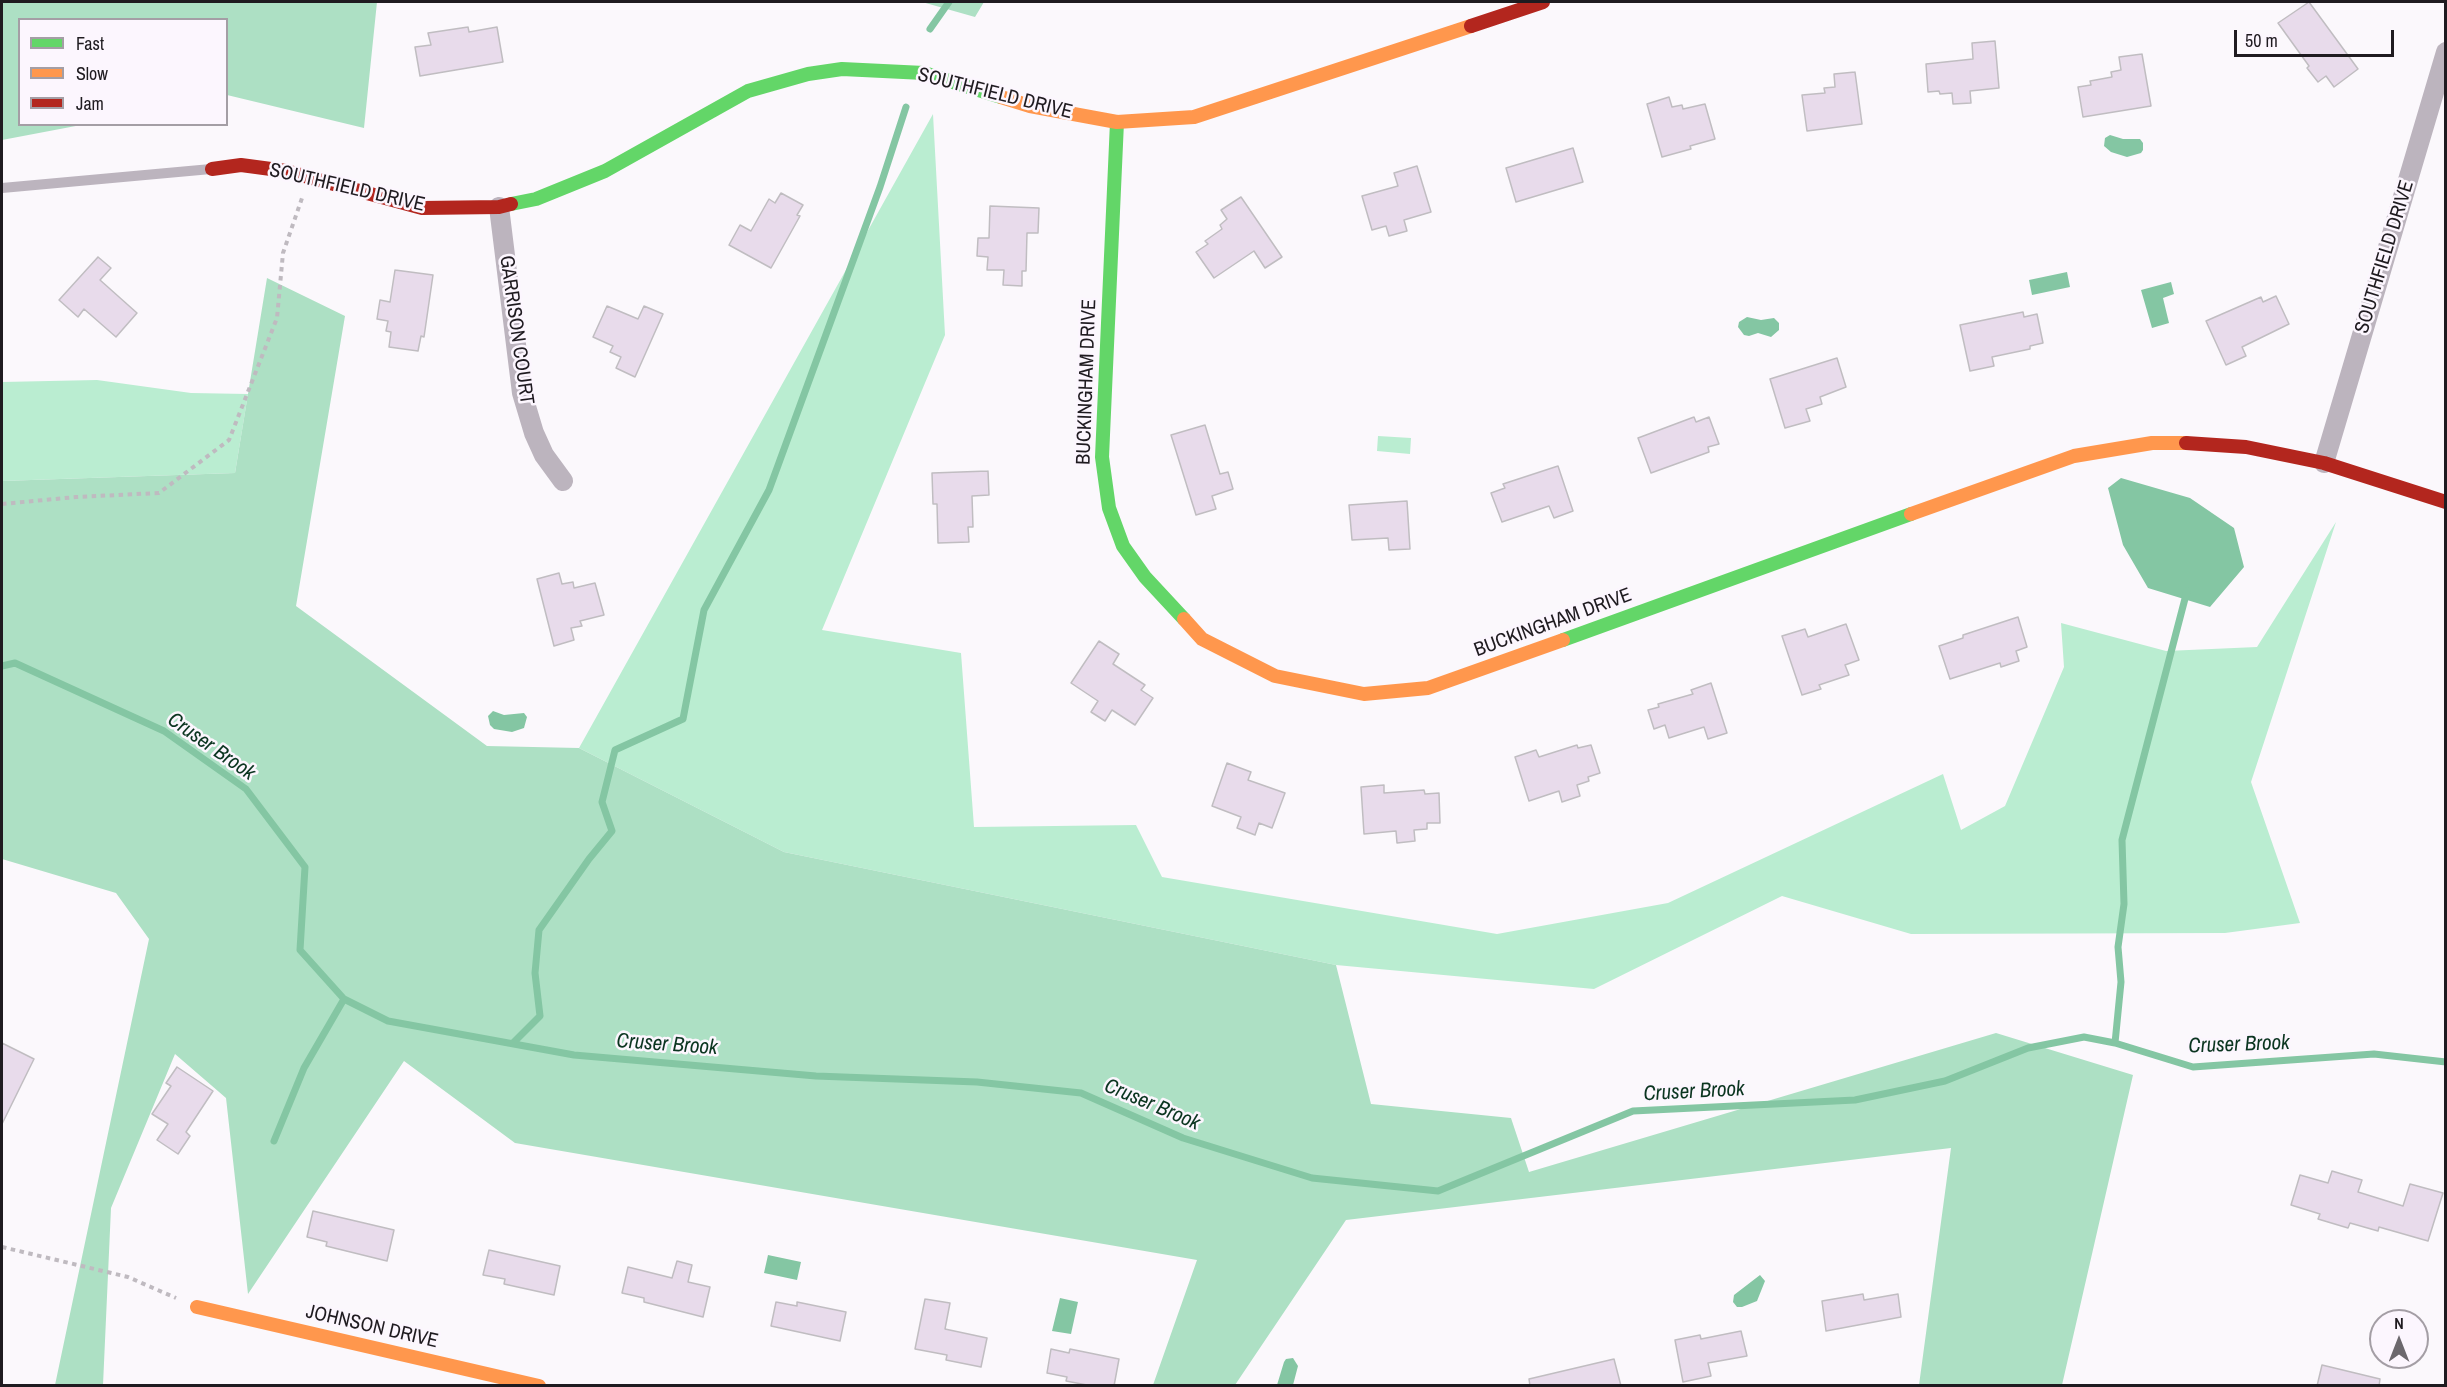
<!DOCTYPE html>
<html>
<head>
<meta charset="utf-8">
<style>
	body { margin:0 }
	#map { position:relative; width:2447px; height:1387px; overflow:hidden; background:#fbf8fc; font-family:"Archivo Narrow",sans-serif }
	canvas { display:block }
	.frame { position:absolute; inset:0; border:3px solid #1f1b20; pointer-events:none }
	.legend { position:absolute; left:18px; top:18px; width:210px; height:108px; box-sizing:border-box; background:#fcf6fe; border:2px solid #a49ea5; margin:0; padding:8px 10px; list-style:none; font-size:18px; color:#1f1b20 }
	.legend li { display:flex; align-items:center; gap:12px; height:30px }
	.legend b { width:30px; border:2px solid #a49ea5 }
	.north { position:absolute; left:2369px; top:1309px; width:60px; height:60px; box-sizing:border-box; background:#fcf6fe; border:2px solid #a49ea5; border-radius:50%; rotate:0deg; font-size:16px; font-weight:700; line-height:24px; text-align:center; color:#1f1b20 }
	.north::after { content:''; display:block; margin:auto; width:21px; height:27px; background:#6c686d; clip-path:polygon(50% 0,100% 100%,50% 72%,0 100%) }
	.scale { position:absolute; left:2234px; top:30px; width:160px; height:27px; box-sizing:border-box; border:3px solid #1f1b20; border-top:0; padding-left:8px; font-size:18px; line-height:21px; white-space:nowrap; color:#1f1b20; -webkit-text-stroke:4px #fcf6fe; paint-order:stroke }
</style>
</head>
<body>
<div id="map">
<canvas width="2447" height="1387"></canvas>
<div class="frame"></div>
<ul class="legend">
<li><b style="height:8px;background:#63d668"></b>Fast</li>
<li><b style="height:8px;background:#ff974d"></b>Slow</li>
<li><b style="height:8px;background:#b3261e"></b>Jam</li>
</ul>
<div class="north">N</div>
<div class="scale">50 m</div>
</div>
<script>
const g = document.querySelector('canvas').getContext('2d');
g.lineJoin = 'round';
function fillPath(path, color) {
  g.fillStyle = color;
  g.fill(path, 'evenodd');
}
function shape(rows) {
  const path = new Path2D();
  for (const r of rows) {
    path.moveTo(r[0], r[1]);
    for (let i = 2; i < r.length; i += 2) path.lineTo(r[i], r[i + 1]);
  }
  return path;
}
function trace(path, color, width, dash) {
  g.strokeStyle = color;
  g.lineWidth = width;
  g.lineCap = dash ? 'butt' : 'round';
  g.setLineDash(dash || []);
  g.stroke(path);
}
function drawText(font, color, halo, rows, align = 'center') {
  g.font = font + ' "Archivo Narrow",sans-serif';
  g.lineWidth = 5;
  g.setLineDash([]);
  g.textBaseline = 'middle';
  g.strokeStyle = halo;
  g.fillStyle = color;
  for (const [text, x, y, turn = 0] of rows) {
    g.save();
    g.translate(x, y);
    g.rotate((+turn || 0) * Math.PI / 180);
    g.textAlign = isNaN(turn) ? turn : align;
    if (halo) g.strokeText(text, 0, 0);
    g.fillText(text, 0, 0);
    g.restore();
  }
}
const green = shape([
	[933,114,945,335,822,630,961,653,974,827,1136,825,1162,877,1497,934,1668,903,1943,774,1961,830,2005,806,2064,667,2061,623,2166,651,2257,647,2336,522,2251,782,2300,923,2225,933,1911,934,1782,896,1594,989,1336,965,784,852,579,748],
	[97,380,191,393,248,394,235,473,2,481,2,382],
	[1378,436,1411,438,1410,454,1377,451]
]);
const forest = shape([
	[2,2,377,2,364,128,227,95,226,20,20,20,20,124,81,125,2,140],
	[922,2,984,2,975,17],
	[267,278,345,316,296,606,487,746,579,748,784,852,1336,965,1371,1104,1511,1118,1529,1172,1996,1033,2133,1075,2062,1385,1919,1385,1951,1148,1346,1220,1235,1385,1153,1385,1197,1260,515,1143,404,1061,248,1294,226,1098,175,1054,111,1208,103,1385,55,1385,149,939,116,893,2,859,2,481,235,473]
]);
const water = shape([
	[2110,135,2123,139,2140,139,2143,143,2143,150,2141,153,2127,157,2111,152,2104,146,2105,138],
	[2067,272,2070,287,2032,295,2029,280],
	[2171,282,2174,294,2163,298,2169,323,2152,328,2141,290],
	[1747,317,1761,320,1774,318,1779,323,1779,330,1771,337,1758,333,1749,336,1744,335,1738,327,1739,322],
	[2121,478,2190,498,2234,528,2244,567,2210,607,2148,588,2123,545,2108,488],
	[493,711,504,715,524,713,527,717,524,728,512,732,494,729,490,725,488,716],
	[768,1255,801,1262,797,1280,764,1273],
	[1760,1275,1765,1281,1757,1301,1742,1307,1737,1307,1733,1302,1734,1295],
	[1060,1298,1078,1302,1071,1334,1052,1331],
	[1293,1358,1298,1366,1293,1385,1277,1385,1284,1362,1286,1359]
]);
const stream = shape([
	[930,29,949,2],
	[2,666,15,663,164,731,246,789,305,867,300,950,344,999,388,1021,574,1055,816,1076,977,1082,1081,1093,1183,1138,1312,1178,1438,1191,1633,1111,1855,1100,1945,1081,2028,1048,2084,1037,2115,1043,2193,1067,2374,1054,2446,1062],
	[513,1043,540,1016,535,973,539,930,589,859,612,831,602,802,615,750,683,719,704,610,769,490,880,187,906,107],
	[2115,1043,2121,982,2118,947,2124,904,2122,840,2187,591],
	[274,1141,304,1068,344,999]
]);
const building = shape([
	[2309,2,2358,69,2334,87,2326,76,2318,82,2307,68,2309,66,2278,23,2309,2],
	[468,27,469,32,497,27,503,62,420,76,415,47,431,45,428,33,468,27],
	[1995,41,1999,88,1970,91,1971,103,1953,104,1952,93,1940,94,1939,91,1928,92,1926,64,1973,59,1972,43,1995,41],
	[2142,54,2151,106,2083,117,2078,87,2091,85,2090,81,2112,77,2111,72,2121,70,2119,57,2142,54],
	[1855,72,1862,124,1807,131,1802,95,1825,93,1824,88,1835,87,1834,74,1855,72],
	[1669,97,1672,107,1682,105,1683,109,1705,104,1715,139,1690,146,1691,149,1662,157,1647,104,1669,97],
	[1573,148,1583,182,1516,202,1506,168,1573,148],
	[1417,166,1431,212,1404,220,1407,231,1389,236,1386,226,1372,230,1362,196,1398,186,1394,173,1417,166],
	[781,193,803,205,797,215,800,216,771,268,729,245,740,225,751,231,769,199,775,203,781,193],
	[1241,197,1282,257,1265,268,1254,251,1214,278,1196,252,1208,244,1205,241,1222,229,1220,225,1227,219,1221,210,1241,197],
	[990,206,1039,208,1038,233,1027,233,1026,271,1022,271,1022,286,1003,285,1004,270,987,270,988,257,977,256,978,238,989,238,990,206],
	[98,257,111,268,100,280,137,313,116,337,84,309,78,317,59,300,98,257],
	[395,270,433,275,424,337,421,336,418,351,389,347,391,332,386,331,388,321,377,319,380,300,390,302,395,270],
	[2276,296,2289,324,2242,347,2246,356,2226,365,2206,321,2261,297,2263,302,2276,296],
	[607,306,638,319,644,306,663,314,635,377,616,368,621,357,610,352,613,346,593,337,607,306],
	[2023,312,2024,317,2037,314,2043,343,2030,346,2030,349,1992,357,1994,366,1970,371,1960,325,2023,312],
	[1837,358,1846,387,1820,397,1822,404,1806,409,1810,421,1785,428,1770,379,1837,358],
	[1694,417,1696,422,1709,417,1719,444,1708,447,1709,452,1651,473,1638,438,1694,417],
	[1205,425,1220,474,1228,472,1233,489,1212,496,1216,509,1196,515,1171,435,1205,425],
	[1558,466,1573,511,1554,518,1549,506,1502,522,1491,493,1505,488,1503,484,1558,466],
	[988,471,989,495,972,496,973,527,968,527,969,542,938,543,937,504,933,504,932,473,988,471],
	[1407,501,1410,549,1389,550,1388,538,1352,540,1349,505,1407,501],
	[559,573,562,584,573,582,574,588,595,583,604,615,580,621,582,626,571,628,574,640,554,646,537,579,559,573],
	[2018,617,2027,647,2016,651,2019,661,2001,667,2000,663,1950,679,1939,646,1963,638,1963,635,2018,617],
	[1846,624,1859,660,1845,665,1849,675,1819,685,1821,689,1802,695,1782,636,1805,629,1808,637,1846,624],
	[1099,641,1119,654,1113,664,1145,685,1141,690,1153,698,1135,725,1112,710,1105,721,1091,712,1098,701,1071,683,1099,641],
	[1711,683,1727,733,1708,739,1704,727,1669,738,1665,725,1654,729,1648,710,1659,707,1658,704,1693,694,1691,690,1711,683],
	[1577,745,1578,748,1591,745,1600,773,1588,777,1589,781,1577,785,1580,796,1562,802,1559,791,1529,801,1515,757,1536,750,1539,757,1577,745],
	[1227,763,1251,772,1248,780,1285,793,1272,828,1259,823,1255,835,1237,828,1241,817,1212,806,1227,763],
	[1384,785,1384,793,1424,790,1425,794,1439,793,1440,823,1427,823,1427,829,1414,830,1415,841,1397,843,1396,831,1364,834,1361,787,1384,785],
	[2,1043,34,1059,2,1124,2,1043],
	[177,1067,213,1091,186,1132,190,1136,178,1154,157,1140,168,1124,152,1114,171,1086,166,1083,177,1067],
	[2332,1171,2362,1180,2358,1192,2403,1206,2410,1184,2443,1193,2428,1241,2379,1227,2378,1231,2350,1223,2348,1228,2318,1219,2320,1214,2291,1205,2300,1175,2328,1183,2332,1171],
	[313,1211,394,1230,387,1261,326,1246,327,1242,307,1237,313,1211],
	[489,1250,560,1266,554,1295,504,1284,505,1279,483,1275,489,1250],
	[677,1261,692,1265,688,1282,710,1287,703,1317,644,1302,644,1298,622,1293,628,1267,672,1278,677,1261],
	[1863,1294,1864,1300,1898,1294,1901,1317,1826,1331,1822,1301,1863,1294],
	[925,1299,950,1303,945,1329,987,1338,981,1367,946,1360,947,1355,915,1349,925,1299],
	[776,1302,797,1306,797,1302,846,1312,840,1341,771,1326,776,1302],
	[1741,1331,1747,1356,1708,1363,1711,1376,1683,1382,1675,1340,1700,1335,1701,1339,1741,1331],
	[1051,1349,1069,1353,1070,1349,1119,1359,1114,1386,1092,1386,1066,1381,1067,1377,1047,1373,1051,1349],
	[1614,1359,1621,1386,1530,1386,1529,1379,1614,1359],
	[2322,1365,2380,1379,2379,1386,2317,1386,2322,1365]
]);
const path = shape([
	[2,504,76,497,159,493,229,440,277,318,283,253,302,198],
	[2,1247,128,1277,176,1298]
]);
const lane = shape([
	[2,188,211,169]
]);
const street = shape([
	[499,207,522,393,534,433,544,455,563,481],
	[2324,463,2446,52]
]);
const fast = shape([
	[1117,122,1102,457,1109,508,1123,546,1145,577,1184,619],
	[511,204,536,199,605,171,748,91,808,74,842,69,924,73,1001,97],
	[1563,640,1911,514]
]);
const slow = shape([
	[1001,97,1030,106,1117,122,1194,117,1471,26],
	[1911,514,2074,456,2152,443,2186,443],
	[1184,619,1202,639,1275,676,1364,694,1428,688,1563,640],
	[197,1307,539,1386]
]);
const jam = shape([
	[1471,26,1543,2],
	[212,169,241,165,286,171,422,208,499,207,511,204],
	[2186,443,2246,447,2324,463,2446,502]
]);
const streetNames = [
	["SOUTHFIELD DRIVE",995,94,14],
	["SOUTHFIELD DRIVE",347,188,13],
	["SOUTHFIELD DRIVE",2385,257,-73],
	["GARRISON COURT",516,330,82],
	["BUCKINGHAM DRIVE",1087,382,-88],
	["BUCKINGHAM DRIVE",1553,623,-20],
	["JOHNSON DRIVE",372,1327,13]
];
const waterNames = [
	["Cruser Brook",211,747,35],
	["Cruser Brook",667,1045,4],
	["Cruser Brook",2239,1045,-2],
	["Cruser Brook",1694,1092,-3],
	["Cruser Brook",1152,1105,23]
];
fillPath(green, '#baedd1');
fillPath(forest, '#ade0c4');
fillPath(water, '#84c6a3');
trace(stream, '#84c6a3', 7);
fillPath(building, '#e8dbeb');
trace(building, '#c0bdc1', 1.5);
trace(path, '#bfbac0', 4, [4.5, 4.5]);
trace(lane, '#bcb4be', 10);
trace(street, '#bcb4be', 20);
trace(fast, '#63d668', 14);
trace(slow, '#ff974d', 14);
trace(jam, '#b3261e', 14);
drawText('20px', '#1f1b20', '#fcf6fe', streetNames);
drawText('italic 21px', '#0b3520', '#fcf6fe', waterNames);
</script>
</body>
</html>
